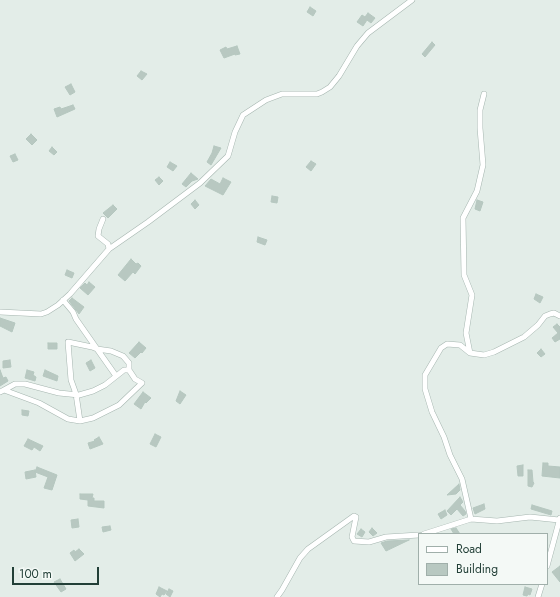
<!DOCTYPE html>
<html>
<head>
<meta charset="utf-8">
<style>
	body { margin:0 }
	#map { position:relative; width:560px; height:597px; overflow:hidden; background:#e3ede8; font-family:Jost,sans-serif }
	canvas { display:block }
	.legend { position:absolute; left:418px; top:533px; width:130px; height:52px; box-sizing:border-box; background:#f4f9f6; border:1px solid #a0afaa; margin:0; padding:5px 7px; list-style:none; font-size:12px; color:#223f37 }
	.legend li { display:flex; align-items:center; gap:8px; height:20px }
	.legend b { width:20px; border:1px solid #a0afaa }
	.scale { position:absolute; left:12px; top:567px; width:87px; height:18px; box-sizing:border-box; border:2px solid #223f37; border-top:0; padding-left:5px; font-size:12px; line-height:14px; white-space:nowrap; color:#223f37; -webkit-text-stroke:3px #f4f9f6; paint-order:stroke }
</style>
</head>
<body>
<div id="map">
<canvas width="560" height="597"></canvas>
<ul class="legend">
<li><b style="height:5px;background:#fff"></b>Road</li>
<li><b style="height:11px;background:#b8c8c1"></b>Building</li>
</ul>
<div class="scale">100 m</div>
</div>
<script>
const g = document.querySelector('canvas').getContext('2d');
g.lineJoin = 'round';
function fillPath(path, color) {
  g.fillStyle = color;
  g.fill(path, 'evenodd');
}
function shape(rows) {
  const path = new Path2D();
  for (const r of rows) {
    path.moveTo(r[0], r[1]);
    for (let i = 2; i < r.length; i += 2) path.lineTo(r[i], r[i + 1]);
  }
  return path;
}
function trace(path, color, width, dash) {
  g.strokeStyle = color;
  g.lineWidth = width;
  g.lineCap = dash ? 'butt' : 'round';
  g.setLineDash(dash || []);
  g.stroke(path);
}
const building = shape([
	[310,7,316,11,313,16,307,12,310,7],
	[368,13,375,18,371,23,367,20,363,26,357,22,362,15,365,17,368,13],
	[432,42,435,45,425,57,422,54,432,42],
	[237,46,240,54,235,55,235,54,224,58,220,50,226,47,227,49,237,46],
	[141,71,147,74,142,80,137,76,141,71],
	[71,84,75,92,70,95,65,87,71,84],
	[73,105,75,109,57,117,54,109,60,107,61,109,73,105],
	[31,134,37,140,32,145,26,139,31,134],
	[214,146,221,148,211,165,207,162,212,153,214,146],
	[52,147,57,152,54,155,49,151,52,147],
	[15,154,18,160,13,162,10,156,15,154],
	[311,161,316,164,311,171,306,167,311,161],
	[170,162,177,166,173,171,167,167,170,162],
	[191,173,198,179,192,181,186,187,182,184,191,173],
	[159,177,163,181,159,185,155,180,159,177],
	[223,178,231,182,223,195,205,186,211,179,220,184,223,178],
	[272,196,278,197,277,203,271,202,272,196],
	[195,200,199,205,195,209,191,204,195,200],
	[477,200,483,202,480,211,475,209,477,200],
	[113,205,117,209,108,218,103,213,113,205],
	[258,237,267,240,265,245,257,242,258,237],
	[131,259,136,264,138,263,141,266,135,274,133,272,125,281,118,275,131,259],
	[67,270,74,273,72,278,65,275,67,270],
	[89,282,95,287,88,295,80,288,85,283,87,285,89,282],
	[536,294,543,297,540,303,534,299,536,294],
	[72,298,84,307,79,314,69,301,72,298],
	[0,318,15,323,12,332,0,326,0,318],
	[557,324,560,327,560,339,555,342,552,338,558,333,553,327,557,324],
	[139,342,146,348,142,353,141,352,135,358,129,353,139,342],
	[48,343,57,343,57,349,48,349,48,343],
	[541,349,545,354,541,357,537,353,541,349],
	[10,360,11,367,3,368,3,361,10,360],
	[91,360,95,368,90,371,86,363,91,360],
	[0,370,3,378,6,377,8,381,0,386,0,370],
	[27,370,34,372,33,375,36,377,35,381,25,378,27,370],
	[45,370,58,376,57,381,43,376,45,370],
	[180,391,186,395,180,404,176,401,180,391],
	[143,392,151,398,146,403,145,402,141,409,134,404,143,392],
	[22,410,29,411,28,416,22,415,22,410],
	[155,434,161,437,156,447,150,444,155,434],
	[99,437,103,444,90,449,88,443,95,441,94,440,99,437],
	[28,439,43,446,40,451,34,447,32,450,24,446,28,439],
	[543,463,548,463,548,466,560,467,560,478,542,476,543,463],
	[523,465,523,476,518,476,517,466,523,465],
	[37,467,57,475,52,490,44,488,48,477,35,472,37,467],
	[35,470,36,477,26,479,25,472,35,470],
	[528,470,532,470,533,482,534,483,532,487,528,486,528,470],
	[459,484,460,490,456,494,447,495,459,484],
	[80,494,93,494,92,498,94,498,94,501,104,501,104,508,88,506,88,500,80,499,80,494],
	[460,497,463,502,460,505,465,511,466,514,463,516,457,509,451,515,447,511,460,497],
	[484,504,485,509,475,514,473,508,484,504],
	[532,505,552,511,551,515,531,509,532,505],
	[445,510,447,515,441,519,438,514,445,510],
	[78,519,79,527,72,528,71,520,78,519],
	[110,526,111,530,103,532,102,527,110,526],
	[372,528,377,533,373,536,369,532,372,528],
	[456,528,460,534,454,534,451,529,456,528],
	[361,529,365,532,362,537,357,534,361,529],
	[409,540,386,551,381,543,387,541,409,540],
	[79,549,84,554,75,561,70,553,74,550,75,552,79,549],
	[560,566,560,582,552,572,560,566],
	[60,579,66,589,61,592,54,582,60,579],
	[159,587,167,591,164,595,162,594,160,597,156,594,159,587],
	[525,587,532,589,530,595,528,594,527,596,523,595,525,587],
	[169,589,173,591,170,597,166,594,169,589]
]);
const street = shape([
	[103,219,99,229,98,236,108,244,109,249],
	[63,300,73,312,76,319,97,349,111,351,123,356,129,363,129,370],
	[0,312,41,314,47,312,58,305,70,294,109,249,148,222,200,183,228,156,235,132,243,115,266,100,282,94,317,94,322,92,330,87,339,76,357,46,368,33,412,0],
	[470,353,466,333,472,295,464,275,463,218,477,191,483,165,480,128,480,110,484,94],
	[0,392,4,390,15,384,25,384,59,393,79,395,93,391,105,385,124,370,129,370,135,379,142,383,119,405,93,418,80,421,68,419,39,403,4,390],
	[80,421,76,394,71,380,68,342,92,347,97,349,116,376],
	[471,519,462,479,450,455,444,437,432,412,425,389,425,375,441,348,447,344,460,345,470,353,484,355,494,352,524,337,538,325,545,316,550,314,554,313,560,316],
	[424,534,471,519,497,521,530,517,559,520],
	[547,566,560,518],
	[277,597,282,590,300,558,308,549,354,516,356,517,352,537,354,541,369,542,386,537,419,535],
	[538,597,542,584]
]);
fillPath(building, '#b8c8c1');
trace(building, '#b5c7bf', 1);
trace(street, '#a5b5af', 6);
trace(street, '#fff', 5);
</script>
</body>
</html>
